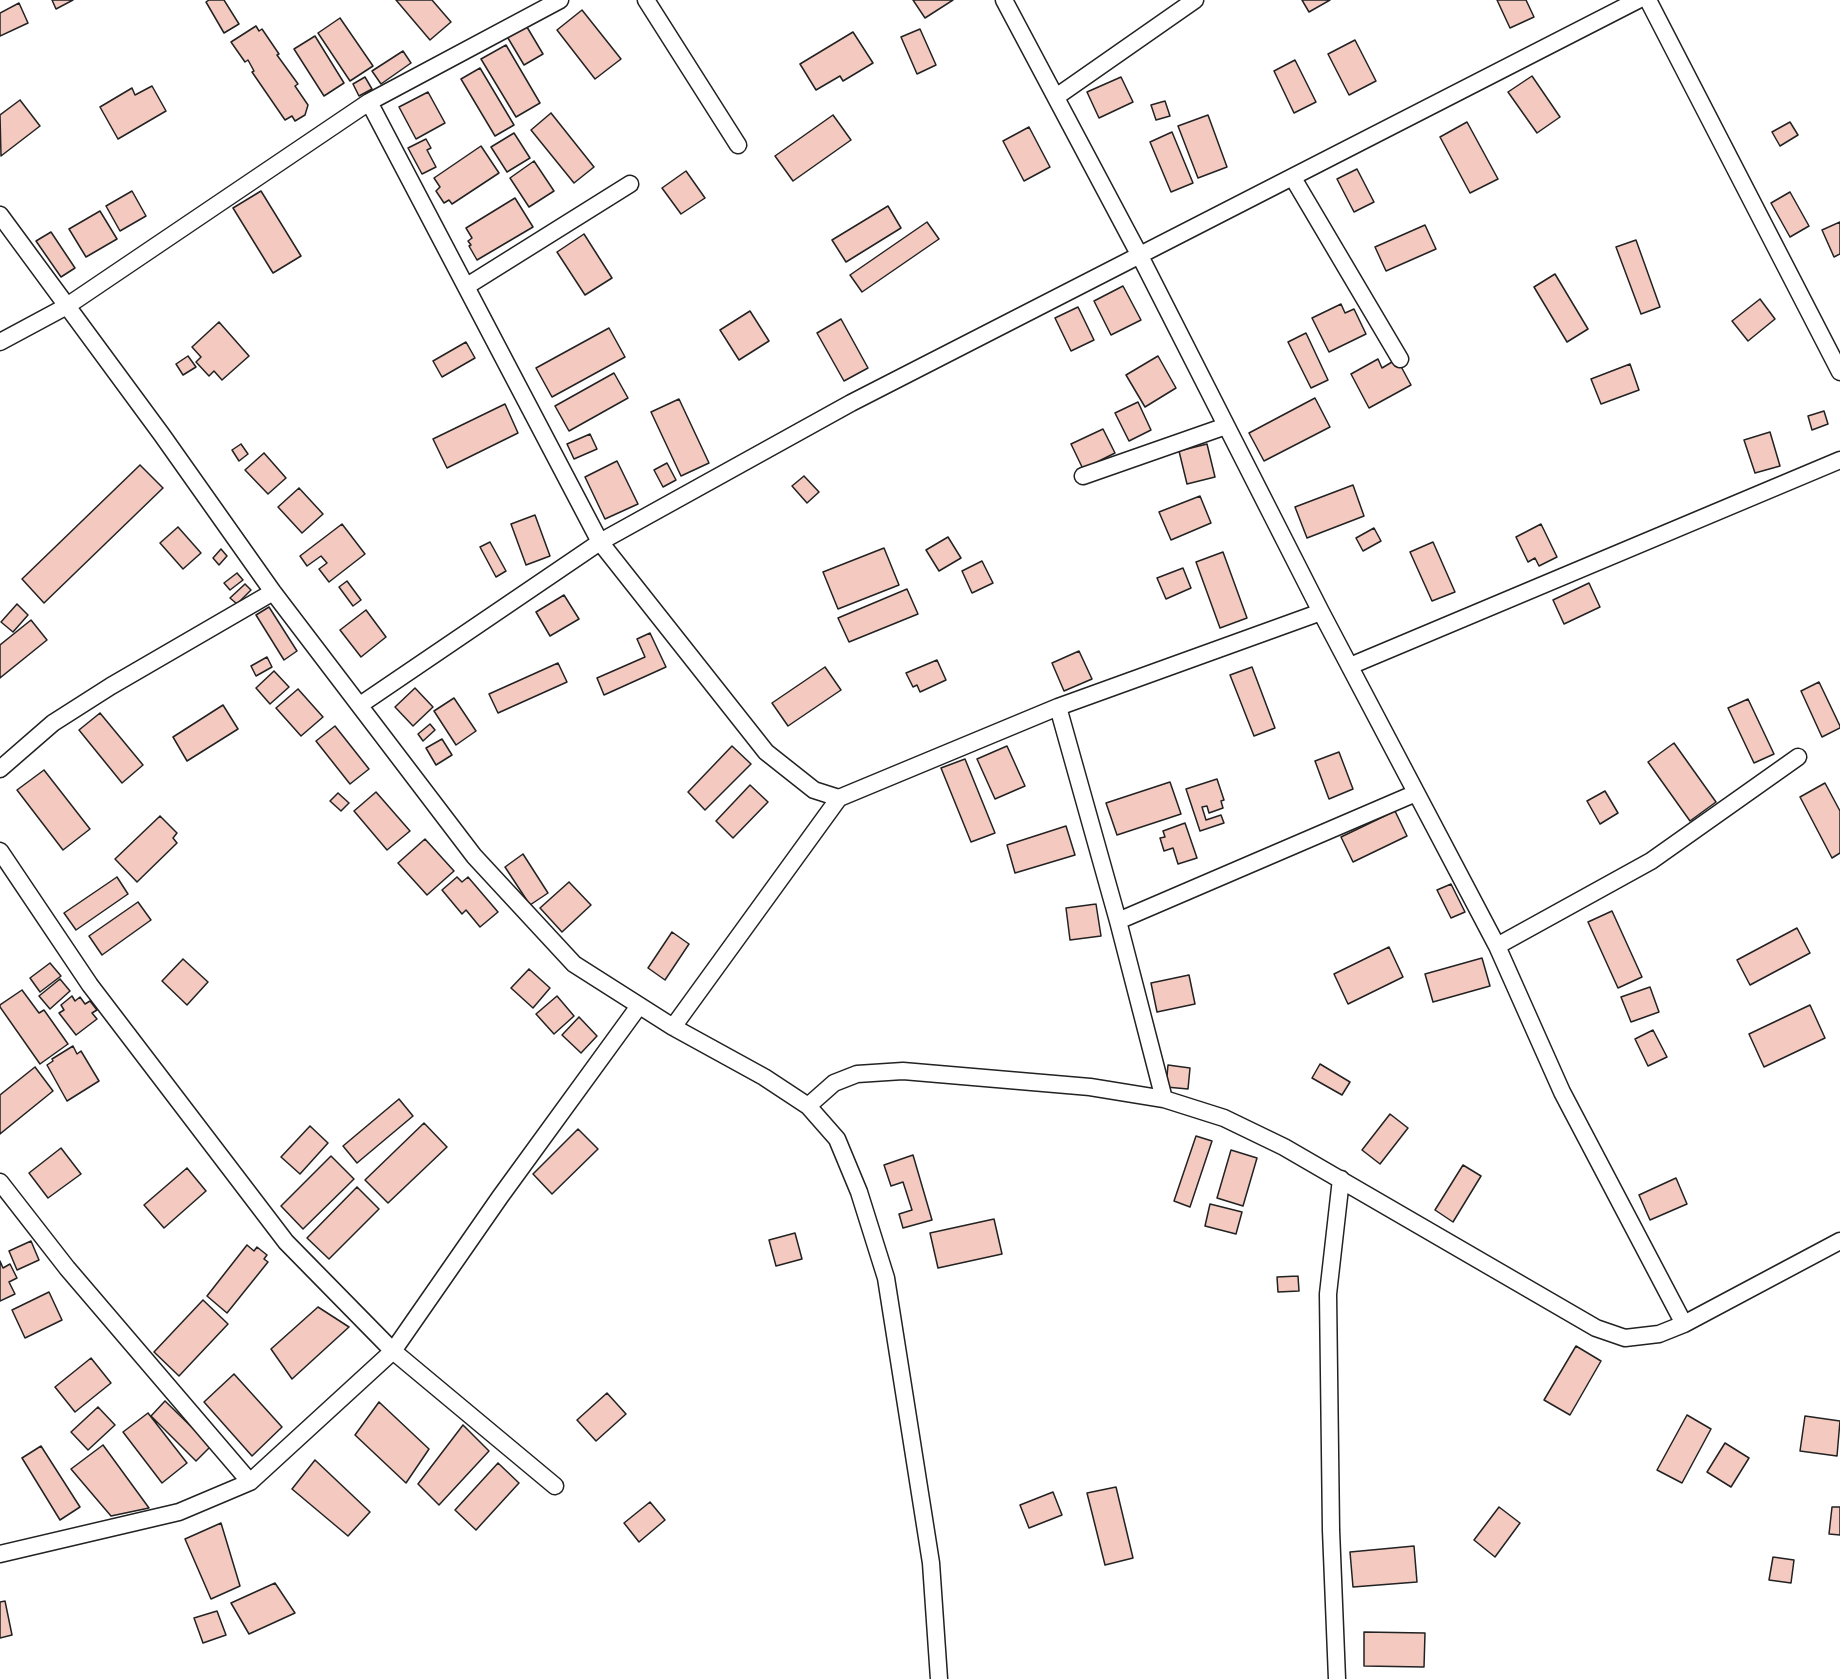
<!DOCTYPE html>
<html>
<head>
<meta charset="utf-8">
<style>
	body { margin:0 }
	canvas { display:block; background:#fff }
</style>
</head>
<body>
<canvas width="1840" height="1679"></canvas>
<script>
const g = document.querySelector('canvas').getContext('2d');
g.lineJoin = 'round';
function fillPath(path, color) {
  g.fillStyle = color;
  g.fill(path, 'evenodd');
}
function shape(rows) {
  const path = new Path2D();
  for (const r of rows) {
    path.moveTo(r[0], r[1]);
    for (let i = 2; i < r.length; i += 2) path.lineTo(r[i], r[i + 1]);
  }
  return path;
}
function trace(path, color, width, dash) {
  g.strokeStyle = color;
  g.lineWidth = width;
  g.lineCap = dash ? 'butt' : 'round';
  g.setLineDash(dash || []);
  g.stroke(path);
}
const building = shape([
	[52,0,73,0,56,9,52,0],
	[209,0,224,0,239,24,224,33,206,2,209,0],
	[396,0,432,0,451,22,430,40,396,0],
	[913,0,953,0,925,18,913,0],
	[1302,0,1330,0,1309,12,1302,0],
	[1497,0,1526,0,1534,17,1510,28,1497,0],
	[19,3,28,23,0,36,0,13,19,3],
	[582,10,621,59,595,79,557,30,582,10],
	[340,18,373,66,350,81,318,33,340,18],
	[524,22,543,54,524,65,505,33,524,22],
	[256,26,259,31,262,29,279,54,277,55,298,84,295,86,308,105,305,115,295,121,292,116,285,120,252,72,254,71,248,60,245,62,231,42,256,26],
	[920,29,936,65,917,74,901,37,920,29],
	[853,32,873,63,843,81,840,76,816,90,800,64,853,32],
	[315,36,344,83,324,96,294,49,315,36],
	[1355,40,1376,81,1349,95,1328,54,1355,40],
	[506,45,540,103,516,117,481,59,506,45],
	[403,51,411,63,381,84,372,71,403,51],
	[1295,60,1316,102,1294,113,1274,71,1295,60],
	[480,68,514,125,495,136,461,79,480,68],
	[1532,76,1560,117,1537,133,1508,92,1532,76],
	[365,77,372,89,359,96,353,84,365,77],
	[1121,77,1133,102,1099,118,1087,92,1121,77],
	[152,86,166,111,118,139,100,107,132,88,135,95,152,86],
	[428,92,445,123,416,139,399,107,428,92],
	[20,100,40,126,1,156,0,115,20,100],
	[1165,101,1170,116,1156,120,1151,105,1165,101],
	[551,113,594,167,574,183,531,130,551,113],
	[833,115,851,140,793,181,775,156,833,115],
	[1208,115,1227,167,1198,178,1178,126,1208,115],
	[1467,122,1498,179,1470,193,1440,137,1467,122],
	[1790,122,1798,135,1780,146,1772,132,1790,122],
	[1029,127,1050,167,1024,181,1003,141,1029,127],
	[1172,132,1193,183,1171,192,1150,142,1172,132],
	[514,133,530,158,507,172,491,147,514,133],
	[426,139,431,148,427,150,436,167,422,174,408,148,426,139],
	[481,146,499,173,452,204,449,200,444,203,436,191,440,187,434,178,481,146],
	[534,161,554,191,529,207,510,178,534,161],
	[1357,169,1374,202,1354,212,1337,179,1357,169],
	[686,171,705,198,681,214,662,188,686,171],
	[132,191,146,216,120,231,106,206,132,191],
	[261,191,301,256,273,273,233,208,261,191],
	[1790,192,1809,226,1790,237,1771,203,1790,192],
	[515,198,533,227,477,260,469,246,471,245,468,241,472,238,466,228,515,198],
	[888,206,901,228,846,262,832,240,888,206],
	[100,211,117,239,86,257,69,229,100,211],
	[927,222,939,239,862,292,850,275,927,222],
	[1840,222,1840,254,1834,257,1822,230,1840,222],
	[1425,225,1436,249,1386,271,1375,247,1425,225],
	[51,232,75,268,61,277,36,241,51,232],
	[584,234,612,278,585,295,557,252,584,234],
	[1636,240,1660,307,1641,314,1616,247,1636,240],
	[1555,274,1588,329,1567,342,1534,287,1555,274],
	[1123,286,1141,320,1111,335,1094,301,1123,286],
	[1760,299,1775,319,1748,341,1732,321,1760,299],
	[1341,304,1345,313,1354,309,1366,334,1329,352,1312,318,1341,304],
	[1078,307,1094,340,1071,351,1055,318,1078,307],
	[750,311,769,341,739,360,720,330,750,311],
	[841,319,868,368,844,381,817,333,841,319],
	[219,322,249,356,222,380,214,371,209,376,196,362,201,357,192,347,219,322],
	[609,328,625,357,552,397,536,368,609,328],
	[1306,333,1328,380,1311,388,1288,342,1306,333],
	[466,342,475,358,442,377,433,361,466,342],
	[188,356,196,367,183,375,176,364,188,356],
	[1158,356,1176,388,1145,407,1126,375,1158,356],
	[1378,359,1382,368,1397,359,1411,385,1369,408,1351,374,1378,359],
	[1630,364,1639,390,1601,404,1591,379,1630,364],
	[614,373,628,398,569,431,555,406,614,373],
	[1315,398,1330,427,1264,461,1249,433,1315,398],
	[679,399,709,463,681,476,651,412,679,399],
	[1138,402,1151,430,1129,441,1115,413,1138,402],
	[505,404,518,433,447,468,433,439,505,404],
	[1824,411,1828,424,1812,430,1808,416,1824,411],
	[1103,429,1115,453,1083,469,1071,444,1103,429],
	[1770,432,1780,466,1755,473,1744,440,1770,432],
	[590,434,597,449,574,459,567,444,590,434],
	[241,444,248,454,239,461,232,450,241,444],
	[1207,444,1215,477,1187,484,1179,451,1207,444],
	[264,453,286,478,268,494,245,470,264,453],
	[617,461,638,504,605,519,585,477,617,461],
	[667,463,676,480,663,487,654,470,667,463],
	[140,465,163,488,44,603,22,579,140,465],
	[804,476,819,492,807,503,792,486,804,476],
	[1353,485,1364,516,1307,538,1295,507,1353,485],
	[299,488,323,514,302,533,278,507,299,488],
	[1200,496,1211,523,1171,540,1159,512,1200,496],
	[535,515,550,556,526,565,511,524,535,515],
	[342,524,365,554,329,582,319,569,327,563,321,556,307,566,300,556,342,524],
	[1541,524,1557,557,1539,566,1535,558,1528,562,1516,537,1541,524],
	[178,527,201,553,183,569,160,543,178,527],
	[1374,528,1381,541,1363,551,1356,538,1374,528],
	[948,537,961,558,939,571,926,550,948,537],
	[490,542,506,571,496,577,480,547,490,542],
	[1433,542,1455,592,1432,601,1410,552,1433,542],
	[884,548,899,585,838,609,823,572,884,548],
	[221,549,227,556,219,565,213,558,221,549],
	[1223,552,1247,618,1220,628,1196,562,1223,552],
	[982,561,993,583,972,593,962,571,982,561],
	[1183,568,1191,588,1166,599,1157,578,1183,568],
	[237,573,243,580,230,590,224,583,237,573],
	[347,581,361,600,353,606,339,587,347,581],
	[1589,583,1600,607,1564,624,1553,600,1589,583],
	[245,584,251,590,237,604,230,598,245,584],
	[907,589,918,614,849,642,838,618,907,589],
	[564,595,579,619,550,636,536,612,564,595],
	[17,604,28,615,13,632,1,622,17,604],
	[269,607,297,651,284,660,256,615,269,607],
	[366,610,386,637,361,657,340,630,366,610],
	[31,620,47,640,0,678,0,645,31,620],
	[650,633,666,667,604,695,597,678,645,657,637,639,650,633],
	[1079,651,1092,679,1064,691,1052,663,1079,651],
	[267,657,272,667,256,676,251,666,267,657],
	[937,660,946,680,920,692,917,685,913,687,906,673,937,660],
	[558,663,567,682,498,713,489,694,558,663],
	[825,667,841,690,788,726,772,703,825,667],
	[1252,667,1275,728,1254,736,1230,675,1252,667],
	[274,671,289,687,270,704,256,688,274,671],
	[1819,682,1840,726,1840,728,1822,737,1801,691,1819,682],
	[415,688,433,707,413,726,395,707,415,688],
	[298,689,323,717,301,736,276,708,298,689],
	[454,698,476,731,456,745,434,711,454,698],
	[1748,699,1774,754,1754,763,1728,708,1748,699],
	[223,705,238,729,187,761,173,737,223,705],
	[100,713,143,765,122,783,79,730,100,713],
	[430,724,435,730,423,741,418,734,430,724],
	[335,726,369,769,350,784,316,741,335,726],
	[442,739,452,755,436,765,426,748,442,739],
	[1674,743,1716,802,1690,821,1648,762,1674,743],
	[732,746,751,764,705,810,688,792,732,746],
	[1007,746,1025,786,995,799,977,759,1007,746],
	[1339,752,1353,789,1329,799,1315,761,1339,752],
	[965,759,995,833,971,842,941,768,965,759],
	[44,770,90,829,63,850,17,790,44,770],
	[1217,779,1224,800,1221,801,1223,808,1209,813,1207,806,1202,807,1206,820,1221,815,1224,823,1200,831,1186,789,1217,779],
	[1170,782,1181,814,1117,835,1106,803,1170,782],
	[1825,783,1840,811,1840,853,1832,858,1800,797,1825,783],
	[750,785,768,802,733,838,716,821,750,785],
	[1605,791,1618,813,1600,824,1587,801,1605,791],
	[376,792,410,831,387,850,354,811,376,792],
	[338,793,349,803,341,811,330,801,338,793],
	[1395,811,1407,836,1353,862,1341,837,1395,811],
	[160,816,177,833,173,838,177,843,137,882,115,859,160,816],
	[1185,823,1197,858,1178,864,1173,848,1164,851,1160,838,1165,837,1163,831,1185,823],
	[1066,826,1075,855,1015,873,1007,845,1066,826],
	[425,839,454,871,427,895,398,863,425,839],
	[523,854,548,893,530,905,505,867,523,854],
	[117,877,128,894,76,930,64,913,117,877],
	[457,877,462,882,468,877,498,912,480,927,466,910,462,914,442,890,457,877],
	[569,882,591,905,562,932,540,908,569,882],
	[1451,884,1465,912,1451,918,1437,890,1451,884],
	[138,902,151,920,102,955,89,936,138,902],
	[1096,904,1101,936,1070,940,1066,908,1096,904],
	[1612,911,1642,977,1618,988,1588,922,1612,911],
	[1797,928,1810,953,1750,985,1737,960,1797,928],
	[672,932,689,944,665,980,648,968,672,932],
	[1389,947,1403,977,1348,1004,1334,974,1389,947],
	[1482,958,1490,986,1433,1002,1425,974,1482,958],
	[183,959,208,982,187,1005,162,981,183,959],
	[50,963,61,976,40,992,30,978,50,963],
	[529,969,550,988,533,1008,511,988,529,969],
	[1189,975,1195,1004,1157,1012,1151,983,1189,975],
	[60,979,70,991,50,1009,39,996,60,979],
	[1650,987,1659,1012,1631,1022,1621,997,1650,987],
	[22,990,39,1013,44,1010,68,1044,40,1064,0,1007,0,1005,22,990],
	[72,996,75,1001,80,997,85,1004,90,1001,97,1010,92,1013,97,1019,76,1035,59,1013,64,1010,61,1005,72,996],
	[557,996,574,1016,554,1034,536,1014,557,996],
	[1810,1005,1825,1038,1764,1067,1749,1034,1810,1005],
	[579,1017,597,1036,581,1053,562,1035,579,1017],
	[1653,1030,1667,1057,1648,1066,1635,1039,1653,1030],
	[73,1046,77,1054,81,1051,99,1081,67,1101,47,1065,53,1061,52,1059,73,1046],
	[1320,1064,1350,1082,1342,1095,1312,1078,1320,1064],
	[1168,1065,1190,1068,1188,1089,1166,1087,1168,1065],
	[35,1067,53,1091,0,1134,0,1095,35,1067],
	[399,1099,413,1116,357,1163,343,1146,399,1099],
	[1390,1114,1408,1128,1380,1164,1362,1150,1390,1114],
	[424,1123,447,1147,388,1203,365,1180,424,1123],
	[310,1126,328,1143,300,1174,281,1157,310,1126],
	[578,1129,598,1149,552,1194,533,1174,578,1129],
	[1196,1136,1212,1141,1190,1207,1174,1201,1196,1136],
	[61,1148,81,1174,48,1198,29,1173,61,1148],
	[1231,1150,1257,1158,1243,1206,1217,1198,1231,1150],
	[913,1155,932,1220,903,1228,899,1214,912,1210,903,1182,891,1186,884,1165,913,1155],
	[331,1156,354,1179,303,1229,281,1206,331,1156],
	[1463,1165,1481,1176,1453,1222,1435,1210,1463,1165],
	[187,1168,206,1191,164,1228,144,1205,187,1168],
	[1676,1178,1687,1204,1650,1220,1639,1195,1676,1178],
	[357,1187,379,1209,329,1259,307,1238,357,1187],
	[1210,1204,1242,1212,1236,1234,1205,1226,1210,1204],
	[994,1219,1002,1254,938,1268,930,1233,994,1219],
	[795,1233,802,1259,776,1266,769,1240,795,1233],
	[31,1241,39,1260,17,1270,9,1251,31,1241],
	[247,1245,254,1251,257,1247,267,1255,264,1259,268,1262,227,1313,207,1296,247,1245],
	[0,1261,3,1268,10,1264,17,1278,9,1282,15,1294,0,1301,0,1261],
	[1298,1276,1299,1291,1278,1292,1277,1277,1298,1276],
	[49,1292,62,1320,25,1338,12,1310,49,1292],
	[203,1300,228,1324,179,1376,154,1352,203,1300],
	[318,1307,349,1327,292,1379,271,1349,318,1307],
	[1576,1346,1601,1361,1570,1415,1544,1400,1576,1346],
	[91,1358,111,1383,75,1412,55,1387,91,1358],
	[234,1374,282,1427,252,1456,204,1402,234,1374],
	[607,1393,626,1414,596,1441,577,1420,607,1393],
	[165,1401,211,1446,196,1461,151,1416,165,1401],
	[379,1402,429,1449,406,1483,355,1435,379,1402],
	[98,1407,115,1425,88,1450,71,1432,98,1407],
	[148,1413,187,1463,162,1483,123,1432,148,1413],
	[1687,1415,1711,1429,1682,1483,1657,1470,1687,1415],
	[1805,1416,1840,1421,1837,1456,1800,1451,1805,1416],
	[463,1425,489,1451,439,1505,418,1484,463,1425],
	[1725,1443,1749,1458,1731,1487,1707,1472,1725,1443],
	[103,1445,149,1508,111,1516,71,1469,103,1445],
	[41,1446,80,1507,60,1520,22,1458,41,1446],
	[315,1460,370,1512,348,1536,292,1489,315,1460],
	[498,1463,519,1483,476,1530,455,1510,498,1463],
	[1116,1487,1133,1558,1105,1565,1087,1493,1116,1487],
	[1053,1492,1062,1515,1029,1528,1020,1505,1053,1492],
	[650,1502,665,1520,639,1542,624,1523,650,1502],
	[1499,1507,1520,1523,1495,1557,1474,1540,1499,1507],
	[1832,1507,1840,1507,1840,1535,1829,1534,1832,1507],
	[221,1523,240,1586,211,1599,185,1539,221,1523],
	[1414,1546,1417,1582,1353,1587,1350,1552,1414,1546],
	[1773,1557,1794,1560,1791,1583,1769,1580,1773,1557],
	[275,1583,295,1613,249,1634,231,1603,275,1583],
	[5,1601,12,1635,0,1638,0,1602,5,1601],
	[217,1611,226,1635,203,1643,194,1618,217,1611],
	[1364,1632,1425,1633,1424,1667,1364,1666,1364,1632]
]);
const street = shape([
	[646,0,738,145],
	[1004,0,1140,256,1321,612,1497,946,1562,1092,1684,1324],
	[1648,0,1840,372],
	[1056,97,1195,0],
	[369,102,600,542,766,752,814,790,839,798],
	[1293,178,1400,359],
	[0,215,162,435,273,592,474,856,574,964,673,1027,764,1077,808,1106,837,1139,859,1192,886,1278,931,1563,939,1679],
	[467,286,630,184],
	[0,342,67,306,369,102,560,0],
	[1083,476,1226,426],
	[1350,666,1840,460],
	[360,705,600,542,851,403,1638,0],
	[1058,707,1118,921,1164,1099],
	[0,769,53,723,111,686,273,592],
	[0,851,90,985,286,1242,393,1351,555,1486],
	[1118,921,1416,793],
	[1497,946,1651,861,1798,757],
	[673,1027,839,798,1058,707,1321,612],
	[808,1106,834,1083,857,1074,903,1071,1090,1087,1164,1099,1224,1118,1284,1147,1596,1328,1625,1338,1659,1334,1684,1324,1840,1241],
	[0,1182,67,1268,250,1482],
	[0,1554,179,1512,250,1482,393,1351,500,1197,639,1006],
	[1337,1679,1331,1530,1328,1294,1341,1179]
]);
fillPath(building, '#f3c9c0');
trace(building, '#222', 1.5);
trace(street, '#222', 19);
trace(street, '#fff', 16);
</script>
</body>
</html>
